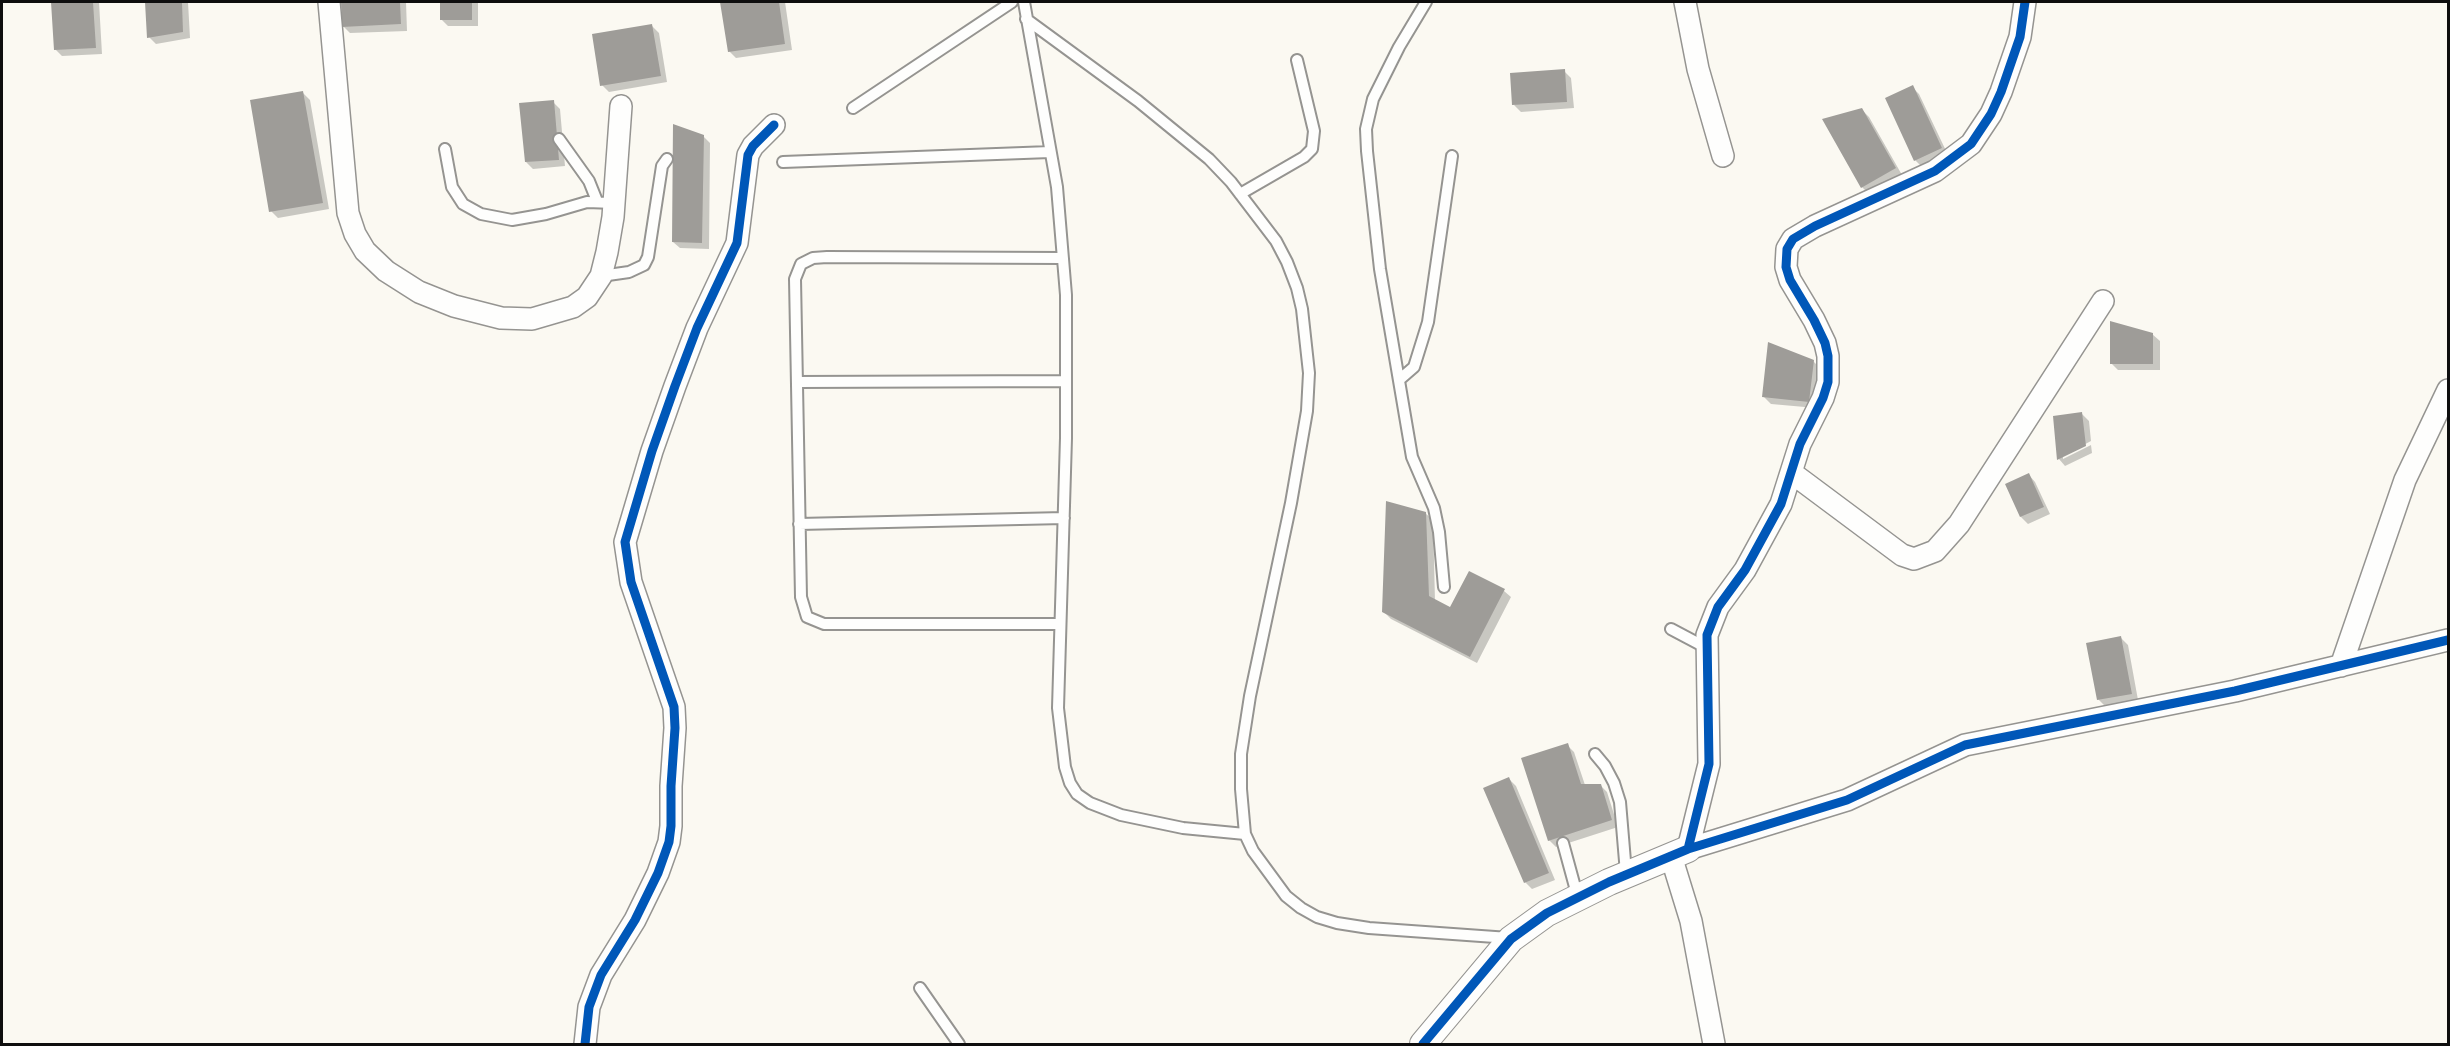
<!DOCTYPE html>
<html>
<head>
<meta charset="utf-8">
<style>
	body { margin:0 }
	#map { position:relative; width:2450px; height:1046px; overflow:hidden; background:#fbf9f2; font-family:"Source Serif 4",serif }
	canvas { display:block }
	.frame { position:absolute; inset:0; border:3px solid #0e0e0e; pointer-events:none }
</style>
</head>
<body>
<div id="map">
<canvas width="2450" height="1046"></canvas>
<div class="frame"></div>
</div>
<script>
const g = document.querySelector('canvas').getContext('2d');
g.lineJoin = 'round';
function fillPath(path, color) {
  g.fillStyle = color;
  g.fill(path, 'evenodd');
}
function shape(rows) {
  const path = new Path2D();
  for (const r of rows) {
    path.moveTo(r[0], r[1]);
    for (let i = 2; i < r.length; i += 2) path.lineTo(r[i], r[i + 1]);
  }
  return path;
}
function trace(path, color, width, dash) {
  g.strokeStyle = color;
  g.lineWidth = width;
  g.lineCap = dash ? 'butt' : 'round';
  g.setLineDash(dash || []);
  g.stroke(path);
}
const shadow = shape([
	[53,2,99,2,102,54,62,56,55,49],
	[147,2,188,2,190,38,156,44,149,37],
	[342,2,406,2,407,31,350,33,343,26],
	[441,2,478,2,478,26,448,26,441,19],
	[722,2,785,2,792,50,736,58,729,51],
	[652,26,659,33,667,82,609,92,602,85],
	[1564,71,1571,78,1574,108,1521,112,1514,105],
	[1912,87,1919,94,1948,155,1922,167,1915,160],
	[303,93,310,100,329,209,278,218,271,211],
	[553,102,560,109,565,166,533,169,526,162],
	[1862,110,1869,117,1902,175,1869,194,1862,187],
	[703,136,710,143,709,249,680,248,673,242],
	[2152,334,2160,341,2160,370,2118,370,2111,363],
	[1813,361,1820,368,1816,408,1771,404,1764,397],
	[2082,414,2089,421,2091,441,2063,456,2063,459,2091,445,2092,453,2065,466,2059,459],
	[2029,475,2035,482,2050,514,2028,524,2021,517,2007,484],
	[1425,513,1433,520,1435,601,1451,609,1504,591,1511,597,1477,663,1391,619,1384,612],
	[2121,638,2128,645,2138,700,2105,706,2098,699],
	[1567,745,1574,752,1585,785,1600,785,1607,792,1618,827,1556,847,1549,840],
	[1509,779,1516,786,1555,880,1532,889,1525,882]
]);
const building = shape([
	[51,2,93,2,96,48,54,50],
	[145,2,182,2,183,32,147,38],
	[341,2,400,2,401,24,342,27],
	[440,2,472,2,472,20,440,20],
	[720,2,779,2,785,44,728,52],
	[652,24,661,76,600,86,592,34],
	[1565,69,1567,102,1512,105,1510,73],
	[1913,85,1942,148,1914,161,1885,98],
	[303,91,323,203,269,212,250,100],
	[554,100,559,160,525,162,519,103],
	[1862,108,1896,168,1861,188,1822,119],
	[673,124,704,135,702,243,672,242],
	[2110,321,2153,333,2153,364,2110,364],
	[1768,342,1814,360,1809,402,1762,397],
	[2082,412,2086,446,2057,460,2053,416],
	[2029,473,2044,507,2020,517,2005,484],
	[1386,501,1426,512,1429,596,1450,607,1469,571,1505,589,1470,657,1382,612],
	[2121,636,2132,694,2097,700,2086,643],
	[1568,743,1581,784,1601,784,1612,820,1548,841,1521,758],
	[1509,777,1549,873,1524,883,1483,788]
]);
const service = shape([
	[1024,2,1057,187,1066,295,1066,438,1058,708,1065,767,1070,783,1077,794,1090,803,1121,815,1183,828,1245,834],
	[1426,2,1399,47,1373,99,1366,129,1367,151,1380,269,1412,457,1434,508,1439,532,1444,587],
	[1026,19,1138,101,1209,159,1231,182,1276,241,1287,262,1297,288,1302,309,1309,373,1307,411,1291,503,1250,696,1241,754,1241,789,1245,834,1253,851,1286,896,1301,908,1317,917,1337,923,1369,928,1509,938],
	[853,108,1012,2],
	[559,139,589,181,597,201],
	[445,149,452,187,463,204,481,214,512,220,546,214,587,202,614,203],
	[783,162,1050,152],
	[1240,194,1304,157,1312,149,1314,131,1297,60],
	[601,276,629,272,644,265,648,257,662,166,667,159],
	[1399,380,1414,367,1428,322,1452,156],
	[797,382,1066,381],
	[799,524,1064,518],
	[1060,624,824,624,807,617,801,597,795,279,801,264,813,258,827,257,1063,258],
	[1671,629,1705,647],
	[1595,754,1605,766,1614,783,1620,802,1626,873],
	[1563,843,1578,898],
	[920,988,959,1044]
]);
const minor = shape([
	[329,2,348,213,355,234,365,251,386,271,419,292,454,306,501,318,532,319,573,307,587,297,601,276,607,252,613,217,621,106],
	[1685,2,1698,69,1723,156],
	[1792,473,1902,555,1914,559,1935,551,1959,524,2103,301],
	[2341,666,2405,480,2448,390],
	[1688,849,1709,764,1707,635,1718,607,1745,570,1781,504,1800,444,1823,398,1828,382,1828,356,1825,343,1814,320,1790,280,1786,267,1787,249,1793,239,1815,226,1935,171,1971,144,1991,114,2001,92,2020,37,2025,2],
	[1688,849,1847,800,1965,745,2235,691,2448,640],
	[1671,856,1691,921,1714,1044],
	[585,1044,589,1007,601,975,635,920,658,873,669,842,671,826,671,786,675,728,674,707,631,582,625,542,652,451,675,386,697,328,737,243,748,155,753,146,774,125]
]);
const tertiary = shape([
	[1423,1044,1511,939,1547,913,1609,882,1688,849]
]);
const cycleway = shape([
	[1688,849,1709,764,1707,635,1718,607,1745,570,1781,504,1800,444,1823,398,1828,382,1828,356,1825,343,1814,320,1790,280,1786,267,1787,249,1793,239,1815,226,1935,171,1971,144,1991,114,2001,92,2020,37,2025,2],
	[585,1044,589,1007,601,975,635,920,658,873,669,842,671,826,671,786,675,728,674,707,631,582,625,542,652,451,675,386,697,328,737,243,748,155,753,146,774,125],
	[1423,1044,1511,939,1547,913,1609,882,1688,849,1847,800,1965,745,2235,691,2448,640]
]);
fillPath(shadow, '#0003');
fillPath(building, '#9e9c98');
trace(service, '#959491', 14);
trace(minor, '#959491', 24);
trace(tertiary, '#959491', 28);
trace(service, '#fefefd', 10);
trace(minor, '#fefefd', 21);
trace(tertiary, '#fefefd', 26);
trace(cycleway, '#0057b8', 9);
</script>
</body>
</html>
